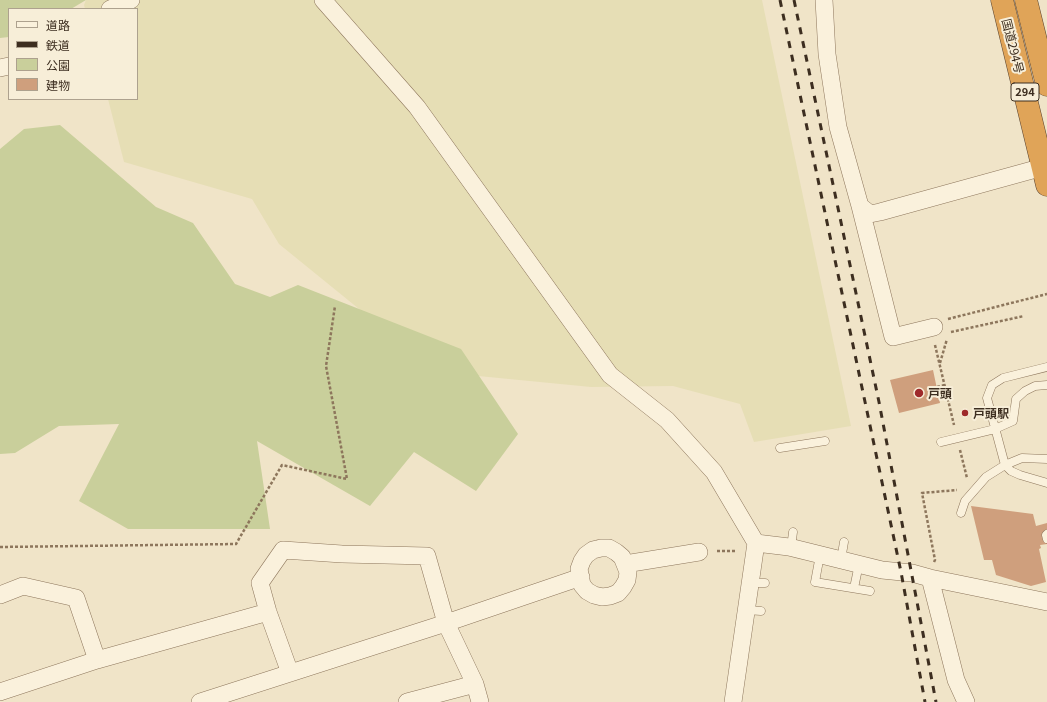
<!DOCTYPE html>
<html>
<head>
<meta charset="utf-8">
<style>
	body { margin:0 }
	#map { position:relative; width:1047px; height:702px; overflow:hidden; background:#f0e4c8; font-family:Georgia,"Noto Sans JP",serif }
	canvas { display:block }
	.legend { position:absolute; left:8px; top:8px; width:130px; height:92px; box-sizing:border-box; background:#f7eed8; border:1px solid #ada18e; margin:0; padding:5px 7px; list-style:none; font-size:12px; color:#3d2e20 }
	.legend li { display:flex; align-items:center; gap:8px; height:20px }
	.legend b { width:20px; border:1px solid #ada18e }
</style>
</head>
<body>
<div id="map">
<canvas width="1047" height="702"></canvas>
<ul class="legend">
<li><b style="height:5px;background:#faf1dc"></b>道路</li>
<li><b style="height:5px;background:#3d2e20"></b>鉄道</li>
<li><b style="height:11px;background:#c9cf9b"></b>公園</li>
<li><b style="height:11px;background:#cf9f7d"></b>建物</li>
</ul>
</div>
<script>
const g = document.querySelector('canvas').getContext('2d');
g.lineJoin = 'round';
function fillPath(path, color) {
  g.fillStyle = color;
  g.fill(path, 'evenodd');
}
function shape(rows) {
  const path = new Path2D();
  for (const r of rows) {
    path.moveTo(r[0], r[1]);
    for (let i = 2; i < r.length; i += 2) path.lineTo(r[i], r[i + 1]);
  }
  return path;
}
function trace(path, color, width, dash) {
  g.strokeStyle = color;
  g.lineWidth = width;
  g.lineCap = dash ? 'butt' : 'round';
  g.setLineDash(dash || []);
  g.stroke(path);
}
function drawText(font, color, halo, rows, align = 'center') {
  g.font = font + ' Georgia,"Noto Sans JP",serif';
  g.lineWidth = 4;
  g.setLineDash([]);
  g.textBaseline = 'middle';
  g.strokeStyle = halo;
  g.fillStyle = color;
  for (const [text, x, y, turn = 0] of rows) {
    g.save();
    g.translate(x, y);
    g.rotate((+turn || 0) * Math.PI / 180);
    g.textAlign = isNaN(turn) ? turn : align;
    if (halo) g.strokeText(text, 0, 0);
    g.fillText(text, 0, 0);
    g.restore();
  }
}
const farmland = shape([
	[86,0,762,0,851,426,754,442,740,404,673,386,591,387,468,375,380,326,279,244,252,199,124,162,108,99,137,99,137,9,85,9,84,5]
]);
const green = shape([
	[0,0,86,0,71,9,9,9,9,37,0,38],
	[60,125,156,207,193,223,235,284,270,297,298,285,461,349,518,434,476,491,414,452,370,506,257,441,270,529,128,529,79,501,119,424,59,426,15,453,0,454,0,149,24,129]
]);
const building = shape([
	[933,370,940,403,899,413,890,380],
	[971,506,1033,514,1036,526,1047,523,1047,544,1040,545,1041,548,1039,549,1046,582,1031,586,996,575,992,560,984,560]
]);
const path = shape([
	[948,319,1047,294],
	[951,332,1024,316],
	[935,345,954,425],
	[940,363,947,339],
	[937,387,945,385],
	[960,450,967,478],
	[0,547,236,544,282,465,347,479,326,366,335,306],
	[717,551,737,551],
	[934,562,935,560,922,493,957,490]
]);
const lane = shape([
	[1047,367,1003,378,992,385,987,398,1005,465,1011,471,1020,475,1047,483],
	[941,442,995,429,1013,421,1016,399,1025,391,1035,386,1047,385],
	[780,448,825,441],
	[961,513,965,501,986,477,1005,465,1022,458,1047,459],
	[1047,534,1046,535,1047,539],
	[791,548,793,532],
	[820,555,815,582,870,591],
	[841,560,844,542],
	[750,583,765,583],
	[854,588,859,564],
	[746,610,761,611]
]);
const street = shape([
	[323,0,417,107,610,375,667,420,714,472,756,543],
	[824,0,827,54,838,127,860,206,870,214,880,212,1047,166],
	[110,9,131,0],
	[0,68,9,66],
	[860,206,893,337,934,327],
	[601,548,609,548,616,552,622,557,628,572,627,580,623,587,618,593,610,596,602,597,594,595,587,591,582,585,579,569,582,561,586,555,593,550,601,548],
	[625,564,699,552],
	[930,578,956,680,966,702],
	[0,595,23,586,76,598,97,660],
	[290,673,268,612,260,583,283,550,342,554,427,556,446,623,475,684,480,702],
	[0,692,97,660,268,612],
	[200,702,446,623,581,577],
	[407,702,475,684],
	[733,702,756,543,789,547,882,570,912,573,930,578,1047,602]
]);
const highway = shape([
	[1002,0,1047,185],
	[1026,0,1047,85]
]);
const rail = shape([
	[780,0,901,572,925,702],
	[794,0,879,402,936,702]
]);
const markers = [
	[919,393,5,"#9e2a2b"],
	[965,413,4,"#9e2a2b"]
];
const shields = [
	[1025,92,28]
];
const shieldNames = [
	["294",1025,92]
];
const streetNames = [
	["国道294号",1013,46,76]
];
const poiNames = [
	["戸頭",928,393],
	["戸頭駅",973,413]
];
fillPath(farmland, '#e6deb5');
fillPath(green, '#c9cf9b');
fillPath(building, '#cf9f7d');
trace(lane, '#8d765c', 9);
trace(street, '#8d765c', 18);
trace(highway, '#5b4430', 23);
trace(path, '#8d765c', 2.5, [3, 2]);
trace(lane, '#faf1dc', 8);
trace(street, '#faf1dc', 17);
trace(highway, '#e0a458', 22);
trace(rail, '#3d2e20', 3, [7, 7]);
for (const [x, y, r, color] of markers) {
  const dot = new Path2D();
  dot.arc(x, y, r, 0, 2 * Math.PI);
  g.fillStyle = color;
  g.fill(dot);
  trace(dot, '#f7eed8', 1.5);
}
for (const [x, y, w] of shields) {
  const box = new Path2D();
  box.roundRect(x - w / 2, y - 9, w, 18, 3);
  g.fillStyle = '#f7eed8';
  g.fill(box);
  trace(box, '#3d2e20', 1);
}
drawText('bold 11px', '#3d2e20', null, shieldNames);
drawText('12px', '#3d2e20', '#f7eed8', streetNames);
drawText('bold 12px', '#3d2e20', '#f7eed8', poiNames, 'left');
</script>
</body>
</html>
